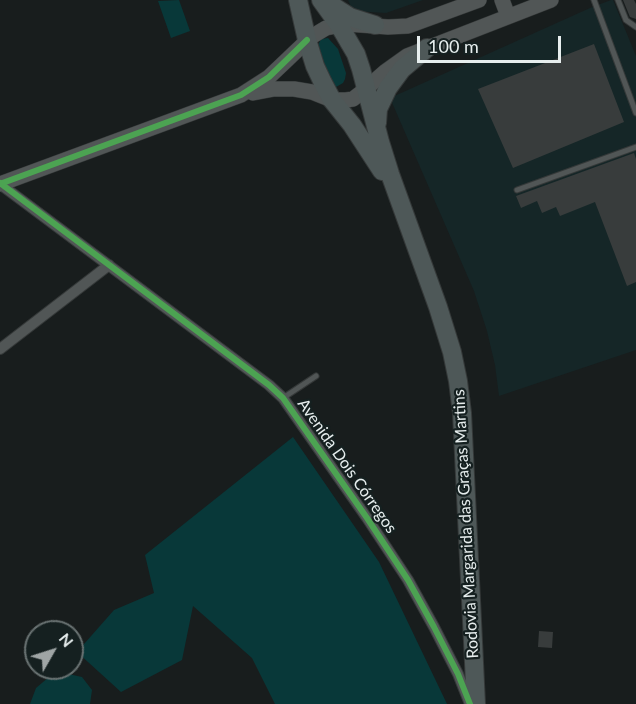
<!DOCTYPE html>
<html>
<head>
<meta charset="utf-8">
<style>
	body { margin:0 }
	#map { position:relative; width:636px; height:704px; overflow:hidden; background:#181d1d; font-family:Lato,sans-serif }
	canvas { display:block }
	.north { position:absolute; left:24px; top:620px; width:60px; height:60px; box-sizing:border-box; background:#152020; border:2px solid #697272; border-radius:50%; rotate:51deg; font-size:16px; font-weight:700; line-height:24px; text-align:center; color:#e7eeee }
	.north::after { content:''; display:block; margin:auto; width:21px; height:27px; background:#9fa5a5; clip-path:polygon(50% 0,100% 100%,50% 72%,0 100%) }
	.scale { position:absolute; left:417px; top:36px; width:144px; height:27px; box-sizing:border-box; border:3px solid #e7eeee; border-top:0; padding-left:8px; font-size:18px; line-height:21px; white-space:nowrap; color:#e7eeee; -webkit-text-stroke:4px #152020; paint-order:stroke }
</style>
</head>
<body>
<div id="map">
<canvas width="636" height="704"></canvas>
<div class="north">N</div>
<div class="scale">100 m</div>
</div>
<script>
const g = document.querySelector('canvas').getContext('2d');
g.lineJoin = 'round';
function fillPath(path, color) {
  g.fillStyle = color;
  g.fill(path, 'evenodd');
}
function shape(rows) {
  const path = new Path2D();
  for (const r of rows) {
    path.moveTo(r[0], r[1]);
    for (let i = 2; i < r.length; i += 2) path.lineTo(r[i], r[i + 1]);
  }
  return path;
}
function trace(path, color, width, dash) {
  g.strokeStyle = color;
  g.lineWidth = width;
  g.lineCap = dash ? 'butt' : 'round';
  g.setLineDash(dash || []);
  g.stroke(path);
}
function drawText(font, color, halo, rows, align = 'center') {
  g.font = font + ' Lato,sans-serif';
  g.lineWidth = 4.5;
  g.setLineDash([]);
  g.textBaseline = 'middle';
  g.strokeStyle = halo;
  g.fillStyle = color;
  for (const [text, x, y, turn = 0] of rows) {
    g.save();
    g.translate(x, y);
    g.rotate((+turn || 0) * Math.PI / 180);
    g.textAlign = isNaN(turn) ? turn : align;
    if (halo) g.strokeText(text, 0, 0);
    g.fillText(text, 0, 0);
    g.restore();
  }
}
const built = shape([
	[348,0,423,0,386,13,353,11],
	[611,0,613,0,636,56,636,350,499,396,495,365,487,331,474,291,390,98,590,8]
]);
const green = shape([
	[179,0,190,31,171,38,158,1],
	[328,38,338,49,346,73,345,79,343,83,336,87,331,83,317,47,321,39],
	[293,437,379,562,447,704,275,704,252,658,193,606,182,660,121,692,77,652,114,610,154,593,145,555],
	[64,673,82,677,92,690,90,704,30,704,36,688,49,677]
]);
const building = shape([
	[623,0,634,0,636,4,636,19,630,17],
	[594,44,624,122,513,168,478,89],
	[634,153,636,159,636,282,627,286,595,202,560,216,556,207,542,213,537,201,521,208,516,196],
	[539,631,553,632,552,648,538,647]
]);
const lane = shape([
	[594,0,636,113],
	[618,0,626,20,636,27],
	[517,190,636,147],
	[283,398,316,376]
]);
const street = shape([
	[0,184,269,385,283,398,367,518,408,580,434,627,458,674,470,704],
	[0,349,109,265]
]);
const secondary = shape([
	[502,0,508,16],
	[253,93,274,89,294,89,312,92,332,100,346,100,353,99,362,92,386,71,407,56,551,0],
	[0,184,241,95,269,77,311,37,326,28,347,24,388,27,408,26,479,0]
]);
const primary = shape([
	[298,0,307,40,315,66,323,83,332,100,352,125,382,171],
	[321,0,339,25,356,54,361,69,380,142,390,174,438,307,452,352,458,381,462,413,476,704],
	[328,3,350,17,375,25],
	[377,123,378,109,388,88,402,69,427,48]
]);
const cycleway = shape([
	[0,183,269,385,283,398,367,518,408,580,434,627,458,674,470,704],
	[0,184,241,95,269,77,307,40]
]);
const streetNames = [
	["Avenida Dois Córregos",347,466,55],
	["Rodovia Margarida das Graças Martins",466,524,-93]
];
fillPath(built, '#152627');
fillPath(green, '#083839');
fillPath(building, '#383c3c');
trace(lane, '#353939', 7);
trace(street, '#353939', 12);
trace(secondary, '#353939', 16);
trace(primary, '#353939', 20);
trace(lane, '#515656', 5);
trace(street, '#515656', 10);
trace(secondary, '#515656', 15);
trace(primary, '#4e5858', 18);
trace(cycleway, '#4ca352', 6);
drawText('16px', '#e7eeee', '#152020', streetNames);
</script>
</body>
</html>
